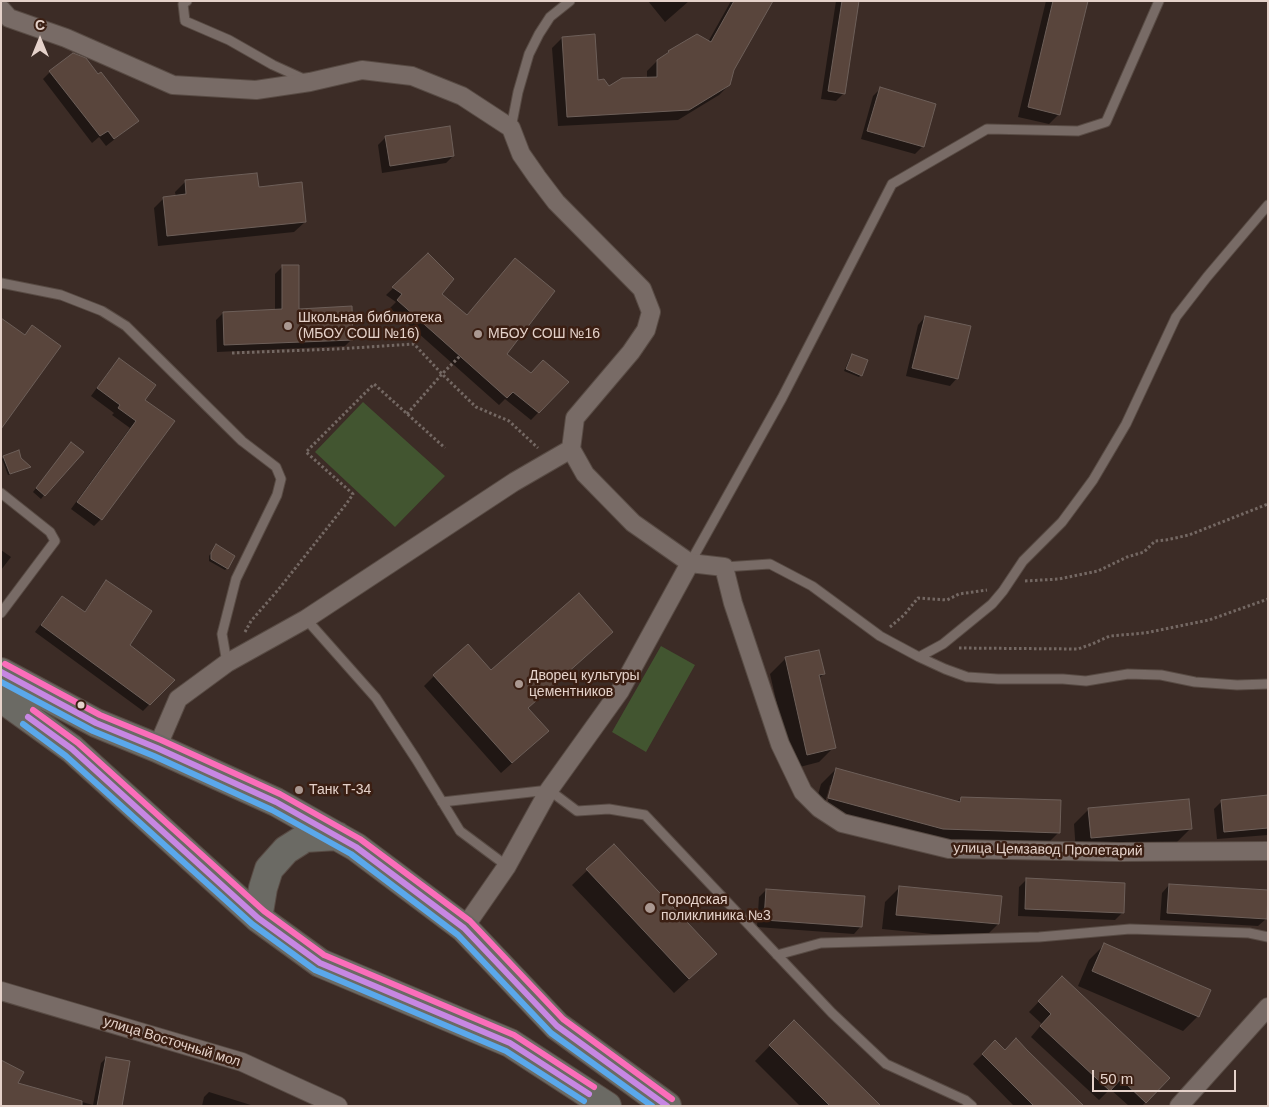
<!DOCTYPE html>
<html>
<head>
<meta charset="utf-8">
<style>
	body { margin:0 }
	#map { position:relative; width:1269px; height:1107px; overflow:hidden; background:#3c2c26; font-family:Arial,sans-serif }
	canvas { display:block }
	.frame { position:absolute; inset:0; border:2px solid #e5d2ca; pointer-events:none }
	.north { position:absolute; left:15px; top:15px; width:50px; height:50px; -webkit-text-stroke:4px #3b1f13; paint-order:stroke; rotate:0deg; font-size:14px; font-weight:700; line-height:20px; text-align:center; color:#e5d2ca }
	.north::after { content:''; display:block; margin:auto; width:18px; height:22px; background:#e5d2ca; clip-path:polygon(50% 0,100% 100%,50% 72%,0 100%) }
	.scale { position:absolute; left:1092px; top:1070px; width:144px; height:22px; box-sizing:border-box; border:2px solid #e5d2ca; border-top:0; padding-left:6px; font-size:15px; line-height:18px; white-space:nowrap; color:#e5d2ca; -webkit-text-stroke:4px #3b1f13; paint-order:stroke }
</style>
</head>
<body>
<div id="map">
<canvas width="1269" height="1107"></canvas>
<div class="frame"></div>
<div class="north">С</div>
<div class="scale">50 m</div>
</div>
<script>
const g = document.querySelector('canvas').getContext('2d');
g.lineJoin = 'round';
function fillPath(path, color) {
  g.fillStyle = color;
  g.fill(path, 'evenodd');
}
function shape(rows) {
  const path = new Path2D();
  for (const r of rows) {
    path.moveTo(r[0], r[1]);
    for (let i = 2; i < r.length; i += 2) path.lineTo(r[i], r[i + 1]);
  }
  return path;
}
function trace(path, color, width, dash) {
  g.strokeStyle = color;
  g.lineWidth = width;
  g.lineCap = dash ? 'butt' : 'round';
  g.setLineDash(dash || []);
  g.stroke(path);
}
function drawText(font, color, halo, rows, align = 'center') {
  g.font = font + ' Arial,sans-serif';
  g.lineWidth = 5;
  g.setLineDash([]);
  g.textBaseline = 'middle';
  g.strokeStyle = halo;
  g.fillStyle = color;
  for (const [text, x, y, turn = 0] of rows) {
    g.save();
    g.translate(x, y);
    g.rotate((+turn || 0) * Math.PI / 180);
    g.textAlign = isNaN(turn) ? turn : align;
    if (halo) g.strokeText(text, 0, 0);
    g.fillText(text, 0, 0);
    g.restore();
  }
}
const green = shape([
	[363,402,445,476,395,527,315,452],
	[661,646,695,665,646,752,612,732]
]);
const shadow = shape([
	[648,1,689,1,665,22],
	[731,1,772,1,733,70,729,85,719,95,678,120,558,126,552,48,562,38,597,81,608,88,647,79,647,71,657,61,668,52,697,35,708,42],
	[836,1,858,1,844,93,836,101,821,99],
	[1046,1,1086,1,1059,114,1049,124,1018,117],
	[50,72,137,121,129,128,106,146,99,137,92,143,43,79],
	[880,89,923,146,915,154,861,139,873,96],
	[386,137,453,156,446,163,382,173,378,145],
	[185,182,258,188,305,222,294,232,158,246,154,208,164,198,176,197,175,192],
	[428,255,440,294,466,316,515,260,505,354,531,374,567,383,531,420,505,399,499,405,390,308,396,302,386,295],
	[283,266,298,310,352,339,345,346,217,352,216,320,223,313,275,311,275,274],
	[925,317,957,378,950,386,906,376,918,325],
	[852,355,861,375,859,377,844,371,850,357],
	[119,360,144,400,101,519,94,526,71,509,130,428,112,415,114,413,91,396,112,367],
	[68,448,44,495,41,499,33,492],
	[4,457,20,458,30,467,28,468,8,475,2,459],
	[216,546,227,568,225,570,209,561,209,556],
	[1,550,11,557,1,570],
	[107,582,128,645,173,680,143,711,35,632,56,604,62,597,84,613,100,589],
	[819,651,824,674,819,678,834,747,819,762,792,769,770,674,785,659],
	[434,676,527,708,537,741,501,773,424,686],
	[836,769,957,802,961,798,1059,832,1044,847,927,843,813,812,821,784],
	[830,785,832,785,827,804,825,803],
	[1268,797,1268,835,1217,839,1214,809,1222,801],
	[1089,809,1191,828,1176,843,1076,852,1074,824],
	[614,845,700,969,674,993,572,885],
	[1026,880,1123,912,1115,920,1018,916,1019,887],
	[1169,885,1266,919,1258,926,1160,920,1162,893],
	[900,887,998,924,983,939,882,929,885,902],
	[766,890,861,926,854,934,757,927,759,897],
	[1104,945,1198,1016,1183,1031,1078,986,1089,960],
	[1052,988,1168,1078,1142,1106,1129,1106,1110,1089,1099,1100,1031,1037,1042,1024,1029,1012],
	[794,1021,867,1106,800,1106,755,1061],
	[995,1042,1005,1052,1082,1106,1014,1106,973,1064],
	[106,1058,121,1106,1,1106,16,1084,93,1105,101,1063],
	[209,1092,254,1106,202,1106,204,1097]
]);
const building = shape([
	[734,1,773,1,734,70,730,85,689,110,567,117,562,37,595,34,598,80,604,79,609,86,622,78,657,77,657,60,669,52,668,51,697,34,711,42,734,1],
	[842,1,859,1,845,94,828,91,842,1],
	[1053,1,1088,1,1060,115,1028,107,1053,1],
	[73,53,86,58,98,74,101,72,139,121,114,139,108,131,100,136,49,71,73,53],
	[880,87,936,104,924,147,867,131,880,87],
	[450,126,454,156,390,166,385,136,450,126],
	[257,173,259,187,302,182,306,222,167,236,163,197,186,194,185,180,257,173],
	[428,253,454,279,442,294,467,315,515,258,555,291,507,354,531,373,543,360,569,382,539,413,513,392,507,398,397,300,402,294,392,287,428,253],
	[282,265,299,265,299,309,352,306,353,340,224,345,223,312,282,309,282,265],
	[925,316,971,326,958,379,912,368,925,316],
	[1,318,25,335,32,325,61,346,1,429,1,318],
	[852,354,868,360,862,376,846,369,852,354],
	[119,358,156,385,145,400,175,421,102,520,77,502,136,421,118,408,120,405,97,388,119,358],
	[71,442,84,452,45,496,36,488,71,442],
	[19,450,21,458,31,467,10,474,3,456,19,450],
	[216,544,235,556,228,569,211,559,211,553,216,544],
	[106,580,152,611,130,645,175,680,150,705,41,625,62,596,85,612,106,580],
	[579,593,613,632,528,708,549,731,512,763,433,675,468,644,491,670,579,593],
	[819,650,825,674,819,675,836,748,807,755,785,657,819,650],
	[836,768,960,802,961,797,1061,800,1060,833,943,829,828,798,836,768],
	[1268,795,1268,828,1224,832,1221,800,1268,795],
	[1189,799,1192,829,1091,838,1088,808,1189,799],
	[614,844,717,954,689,979,586,869,614,844],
	[1026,878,1125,883,1124,913,1025,909,1026,878],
	[1169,884,1268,890,1267,919,1167,913,1169,884],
	[899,886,1002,896,999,924,896,915,899,886],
	[766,889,865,896,862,927,764,920,766,889],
	[1104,943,1211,990,1199,1017,1092,971,1104,943],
	[1062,976,1170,1078,1146,1103,1121,1079,1110,1091,1040,1026,1051,1014,1038,1001,1062,976],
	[794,1020,881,1106,830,1106,769,1045,794,1020],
	[1016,1038,1027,1050,1084,1106,1034,1106,982,1054,995,1040,1005,1050,1016,1038],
	[106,1057,130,1061,122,1106,97,1106,106,1057],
	[1,1060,24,1072,18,1083,82,1101,82,1106,1,1106,1,1060]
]);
const path = shape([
	[232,353,337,349,414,344,442,374,476,407,509,421,538,448],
	[407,414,442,374,460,356],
	[1025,581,1059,579,1098,571,1127,557,1144,552,1155,541,1166,540,1189,535,1268,504],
	[890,627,904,615,918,598,947,600,959,594,987,590],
	[245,632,251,621,278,590,347,503,353,494,306,452,374,384,445,448],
	[959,648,1078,649,1092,644,1110,636,1145,633,1209,620,1268,599]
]);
const service = shape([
	[187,1,183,4,185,21,229,40,273,65,306,80],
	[511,128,518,92,529,54,539,34,550,17,570,1],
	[1,283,61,295,102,311,126,326,242,441,276,467,281,479,277,495,236,579,222,634,227,663],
	[1,493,50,532,55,541,1,613],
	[690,563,782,398,892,184,987,129,1078,131,1106,122,1159,1],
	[724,567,770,564,812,586,880,636,919,657,945,669,967,677,998,679,1063,679,1086,681,1128,674,1161,675,1195,682,1237,685,1268,684],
	[306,619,376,698,416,759,460,831,507,866],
	[919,657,943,644,992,604,1003,591,1023,561,1062,522,1093,480,1126,424,1176,317,1207,277,1268,205],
	[442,802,549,790,577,811,609,809,645,815,832,1013,886,1064,965,1100,972,1106],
	[777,955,821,943,1039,937,1130,929,1249,933,1268,937]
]);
const minor = shape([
	[1,9,9,18,66,38,173,85,256,90,310,82,362,70,412,76,462,96,511,128,521,154,537,177,556,202,642,289,651,312,646,330,631,352,575,418,571,449],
	[571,449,585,474,633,523,690,563,724,567,733,603,780,744,803,792,819,808,842,823,949,849,1120,852,1268,851],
	[157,748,178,699,227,663,306,619,514,482,571,449],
	[464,928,507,866,549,790,620,691,690,563],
	[1,991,242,1062,338,1106],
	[1179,1106,1268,1007]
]);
const trunk = shape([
	[1,672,96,723,157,748,276,802,356,847,464,928,557,1026,667,1106],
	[1,698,72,749,258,918,320,963,510,1043,607,1106],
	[258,918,263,888,269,869,286,850,305,838,337,836]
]);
const bus1 = shape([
	[1,672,96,723,157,748,276,802,356,847,464,928,557,1026,667,1106],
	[28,717,72,749,258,918,320,963,510,1043,589,1094]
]);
const bus2 = shape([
	[1,682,93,731,154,756,272,810,351,854,458,935,551,1033,652,1106],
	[23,724,66,756,252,924,315,970,506,1051,584,1101]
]);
const bus3 = shape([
	[5,664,100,715,161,740,280,794,360,839,470,921,563,1019,672,1099],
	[33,710,78,743,264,911,324,955,514,1035,594,1087]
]);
const markers = [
	[288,326,5,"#aa9891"],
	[478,334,5,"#aa9891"],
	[519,684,5,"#aa9891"],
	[81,705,4.5,"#e5d2ca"],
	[299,790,5,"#aa9891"],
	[650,908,6,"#aa9891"]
];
const poiNames = [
	["Школьная библиотека",298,318],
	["(МБОУ СОШ №16)",298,334],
	["МБОУ СОШ №16",488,334],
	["Дворец культуры",529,676],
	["цементников",529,692],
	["Танк Т-34",309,790],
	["Городская",661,900],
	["поликлиника №3",661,916]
];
const streetNames = [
	["улица Цемзавод Пролетарий",1048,850,1],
	["улица Восточный мол",172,1042,17]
];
fillPath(green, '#425530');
fillPath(shadow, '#0007');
fillPath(building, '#59453c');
trace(building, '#6d5f59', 1);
trace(service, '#584b44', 11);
trace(minor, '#584b44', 20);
trace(trunk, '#584b44', 30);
trace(path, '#746863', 3, [2.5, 2.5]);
trace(service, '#786b66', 9);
trace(minor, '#786b66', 18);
trace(trunk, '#6b6a64', 28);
trace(bus1, '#c787e3', 6);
trace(bus2, '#5aa8eb', 6);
trace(bus3, '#fb6dba', 6);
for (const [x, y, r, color] of markers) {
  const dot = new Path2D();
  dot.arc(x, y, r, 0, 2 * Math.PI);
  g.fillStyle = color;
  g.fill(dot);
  trace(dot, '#3b1f13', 2);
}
drawText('14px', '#e5d2ca', '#3b1f13', poiNames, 'left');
drawText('14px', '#e5d2ca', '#3b1f13', streetNames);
</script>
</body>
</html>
